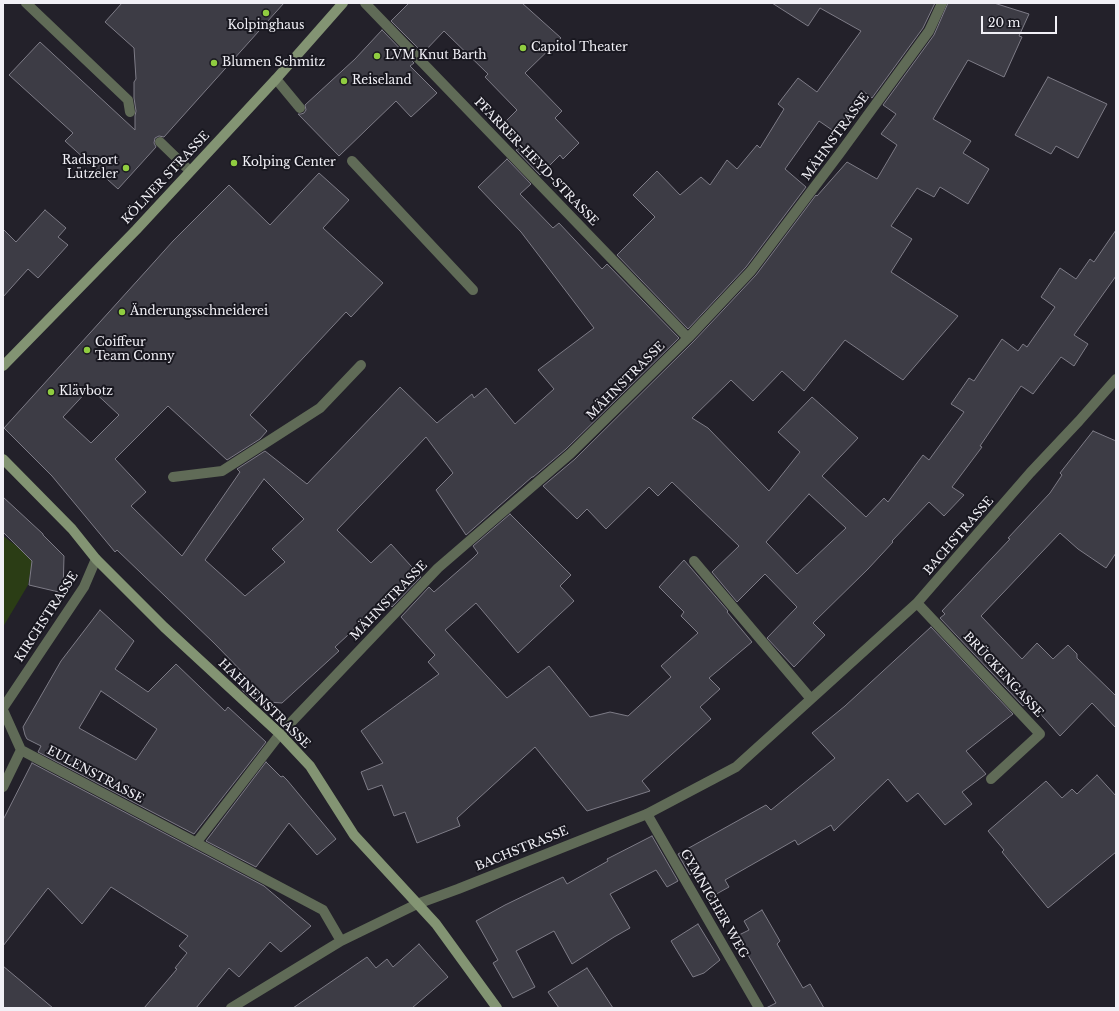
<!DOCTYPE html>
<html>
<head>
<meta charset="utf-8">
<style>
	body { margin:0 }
	#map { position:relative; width:1119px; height:1011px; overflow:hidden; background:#23212a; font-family:"Libre Baskerville",serif }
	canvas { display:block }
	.frame { position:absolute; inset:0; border:4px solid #f1f0f6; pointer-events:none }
	.scale { position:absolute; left:981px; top:16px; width:76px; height:18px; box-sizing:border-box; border:2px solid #f1f0f6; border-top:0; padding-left:5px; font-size:12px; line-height:14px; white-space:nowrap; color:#f1f0f6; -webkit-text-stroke:3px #191820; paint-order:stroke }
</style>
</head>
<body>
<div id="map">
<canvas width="1119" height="1011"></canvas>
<div class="frame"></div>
<div class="scale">20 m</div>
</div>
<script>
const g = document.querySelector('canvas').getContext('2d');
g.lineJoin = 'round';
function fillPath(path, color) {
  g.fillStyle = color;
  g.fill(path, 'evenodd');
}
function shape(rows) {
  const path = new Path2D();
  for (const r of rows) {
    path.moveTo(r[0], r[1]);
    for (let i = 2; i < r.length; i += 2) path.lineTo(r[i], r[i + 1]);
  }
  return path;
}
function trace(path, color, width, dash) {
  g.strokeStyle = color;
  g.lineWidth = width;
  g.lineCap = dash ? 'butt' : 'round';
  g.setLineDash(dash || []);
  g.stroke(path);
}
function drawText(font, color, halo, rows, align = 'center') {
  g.font = font + ' "Libre Baskerville",serif';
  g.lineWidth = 4;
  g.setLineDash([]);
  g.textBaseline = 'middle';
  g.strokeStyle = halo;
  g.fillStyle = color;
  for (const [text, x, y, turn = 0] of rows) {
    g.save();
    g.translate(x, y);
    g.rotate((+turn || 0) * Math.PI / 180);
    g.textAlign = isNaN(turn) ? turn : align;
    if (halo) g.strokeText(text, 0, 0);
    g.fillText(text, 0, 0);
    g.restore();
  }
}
const green = shape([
	[3,536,18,547,32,561,28,585,3,627]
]);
const building = shape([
	[122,3,284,3,164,137,159,136,155,138,154,143,156,147,118,189,65,141,73,133,9,75,40,42,135,130,135,116,136,111,134,98,134,82,136,79,134,48,105,22,122,3],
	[409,3,522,3,561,38,525,73,562,111,555,118,579,143,563,159,560,155,540,175,516,150,520,147,500,127,517,110,485,77,488,74,444,31,423,53,391,21,409,3],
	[772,3,935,3,923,28,872,98,863,91,835,132,819,121,785,169,806,187,746,267,688,329,617,255,655,217,633,195,657,171,680,195,701,177,710,185,727,160,737,169,757,145,760,148,784,109,778,104,798,78,817,92,861,31,820,8,808,26,772,3],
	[948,3,994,3,1029,14,1019,36,1022,37,1004,77,968,60,933,119,971,141,963,153,989,169,968,204,940,187,934,197,917,188,891,226,912,239,891,272,958,316,903,380,845,340,804,391,782,371,753,401,731,380,692,418,708,428,769,491,800,452,778,432,812,397,858,438,822,476,866,517,884,498,888,502,923,455,929,460,964,412,951,404,969,378,974,381,1002,339,1018,351,1023,344,1027,347,1055,307,1041,297,1060,268,1076,279,1090,259,1094,262,1116,230,1116,276,1074,335,1088,344,1074,366,1061,357,1033,394,1021,386,980,446,982,447,952,487,964,495,944,516,929,502,892,541,893,542,868,569,813,623,825,635,794,667,767,638,797,607,765,574,737,602,712,572,739,546,672,482,658,496,649,487,606,529,587,509,577,519,543,486,575,459,693,342,756,275,816,195,817,196,847,162,877,179,897,145,881,134,896,114,883,105,934,35,948,3],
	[809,494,846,528,797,574,766,542,809,494],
	[382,30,414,63,410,66,437,93,411,117,396,101,339,156,298,114,301,114,304,113,306,110,305,105,355,59,382,30],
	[1048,77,1107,104,1078,158,1056,146,1051,154,1015,135,1048,77],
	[507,159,531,184,520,194,553,228,559,223,602,269,607,264,679,338,566,449,533,477,532,477,466,535,436,490,453,473,426,437,337,530,371,563,391,544,421,577,392,607,386,600,335,647,339,651,282,703,254,701,242,690,250,680,214,643,117,550,115,552,52,476,4,428,147,270,173,241,229,185,270,225,319,173,349,200,323,228,383,283,351,317,346,312,250,415,267,431,260,439,227,460,168,406,115,459,146,492,131,506,182,556,240,472,237,469,265,451,307,484,400,387,437,423,472,394,474,398,486,388,515,424,554,389,538,370,594,328,521,232,478,187,507,159],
	[90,388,119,415,91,443,63,417,90,388],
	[264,479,304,519,272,549,285,562,245,596,205,560,264,479],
	[45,210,66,228,58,237,68,245,38,278,28,269,3,297,3,229,16,242,45,210],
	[1093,431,1116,441,1116,553,1106,568,1078,549,1060,533,981,616,1022,659,1037,643,1053,659,1068,645,1077,654,1077,658,1116,696,1116,728,1092,703,1060,736,1029,701,1023,706,940,618,945,614,942,611,1010,539,1008,538,1050,493,1062,475,1060,473,1093,431],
	[3,497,43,534,43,535,64,556,63,593,29,585,32,561,3,532,3,497],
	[510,514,571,575,560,586,574,601,518,653,476,603,445,630,507,698,549,666,590,717,610,712,628,716,671,677,661,666,698,633,681,616,684,612,659,587,684,560,728,611,727,612,752,642,709,678,720,689,700,707,711,719,642,781,650,791,587,811,535,747,457,818,460,826,417,843,405,812,394,816,382,785,368,790,361,772,383,763,361,731,439,674,428,662,435,655,401,617,429,587,434,592,473,558,478,553,473,546,510,514],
	[100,610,134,641,115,669,148,692,176,664,225,711,228,707,266,742,194,834,38,752,41,746,27,739,25,735,23,727,61,661,100,610],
	[101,691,157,729,136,760,79,728,101,691],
	[931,627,1013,714,966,751,986,774,962,792,972,804,945,825,918,793,907,802,888,779,834,831,831,825,798,845,795,840,725,880,729,887,711,897,696,871,690,875,678,854,766,805,771,810,835,758,812,733,845,706,931,627],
	[266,762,281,777,283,776,287,780,336,839,317,855,289,823,256,867,206,841,266,762],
	[32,763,264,886,311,926,281,952,270,942,239,977,229,968,196,1008,144,1008,177,969,175,968,187,953,179,946,188,936,111,887,82,924,48,888,3,946,3,820,32,763],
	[1097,775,1116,796,1116,852,1048,908,1002,852,1004,850,988,831,1046,781,1062,798,1072,789,1077,794,1097,775],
	[652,836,678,881,667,887,656,870,610,894,630,928,614,937,572,964,554,931,516,951,535,987,513,998,493,963,498,960,476,921,505,905,563,877,567,884,608,861,607,859,652,836],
	[762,910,780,941,777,944,803,988,810,984,824,1008,766,1008,776,1003,737,936,749,930,744,921,762,910],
	[698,924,720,960,704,973,693,977,671,941,698,924],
	[419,944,448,977,412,1008,293,1008,367,957,376,968,387,959,393,967,419,944],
	[3,966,53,1008,3,1008,3,966],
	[587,968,613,1008,559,1008,548,992,587,968]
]);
const lane = shape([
	[26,3,128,100,130,112],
	[276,79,300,108],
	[160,142,190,171],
	[352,161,473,290],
	[173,477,222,471,320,408,361,365],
	[647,814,759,1008]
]);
const street = shape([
	[365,3,688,338],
	[694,561,811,699],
	[917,603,1040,734,991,779],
	[3,708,84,587,96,559],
	[3,710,21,750,323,910,341,941],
	[3,787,21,750],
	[196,843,280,734,438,568,570,454,688,338,751,271,840,153,929,31,942,3],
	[231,1008,341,941,417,904,458,889,647,814,736,767,917,603,1030,473,1079,421,1116,379]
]);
const secondary = shape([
	[3,366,136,230,276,79,343,3],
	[3,459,72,529,96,559,164,627,280,734,310,766,354,835,436,924,497,1008]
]);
const markers = [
	[266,13,4,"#90cd40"],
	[523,48,4,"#90cd40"],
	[377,56,4,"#90cd40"],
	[214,63,4,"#90cd40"],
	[344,81,4,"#90cd40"],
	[234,163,4,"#90cd40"],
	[126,168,4,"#90cd40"],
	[122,312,4,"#90cd40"],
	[87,350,4,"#90cd40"],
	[51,392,4,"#90cd40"]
];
const poiNames = [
	["Kolpinghaus",266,26,"center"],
	["Capitol Theater",531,48],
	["LVM Knut Barth",385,56],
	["Blumen Schmitz",222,63],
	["Reiseland",352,81],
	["Radsport",118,161,"right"],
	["Lützeler",118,175,"right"],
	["Kolping Center",242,163],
	["Änderungsschneiderei",130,312],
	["Coiffeur",95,343],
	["Team Conny",95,357],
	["Klävbotz",59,392]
];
const streetNames = [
	["MÄHNSTRASSE",836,137,-54],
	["PFARRER-HEYD-STRASSE",536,162,46],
	["KÖLNER STRASSE",166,178,-47],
	["MÄHNSTRASSE",626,381,-45],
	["BACHSTRASSE",959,536,-49],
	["MÄHNSTRASSE",389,601,-46],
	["KIRCHSTRASSE",47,617,-57],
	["BRÜCKENGASSE",1003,675,47],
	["HAHNENSTRASSE",264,704,44],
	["EULENSTRASSE",95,775,28],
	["BACHSTRASSE",522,849,-22],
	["GYMNICHER WEG",714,904,60]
];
fillPath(green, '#2b3d15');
fillPath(building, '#3d3c45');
trace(building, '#7e7c87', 1);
trace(lane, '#606b57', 10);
trace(street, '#606b57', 10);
trace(secondary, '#839473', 10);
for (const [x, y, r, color] of markers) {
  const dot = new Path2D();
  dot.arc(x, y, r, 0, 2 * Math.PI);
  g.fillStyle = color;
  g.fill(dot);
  trace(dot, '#191820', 1.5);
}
drawText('12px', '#f1f0f6', '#191820', poiNames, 'left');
drawText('12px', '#f1f0f6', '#191820', streetNames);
</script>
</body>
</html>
